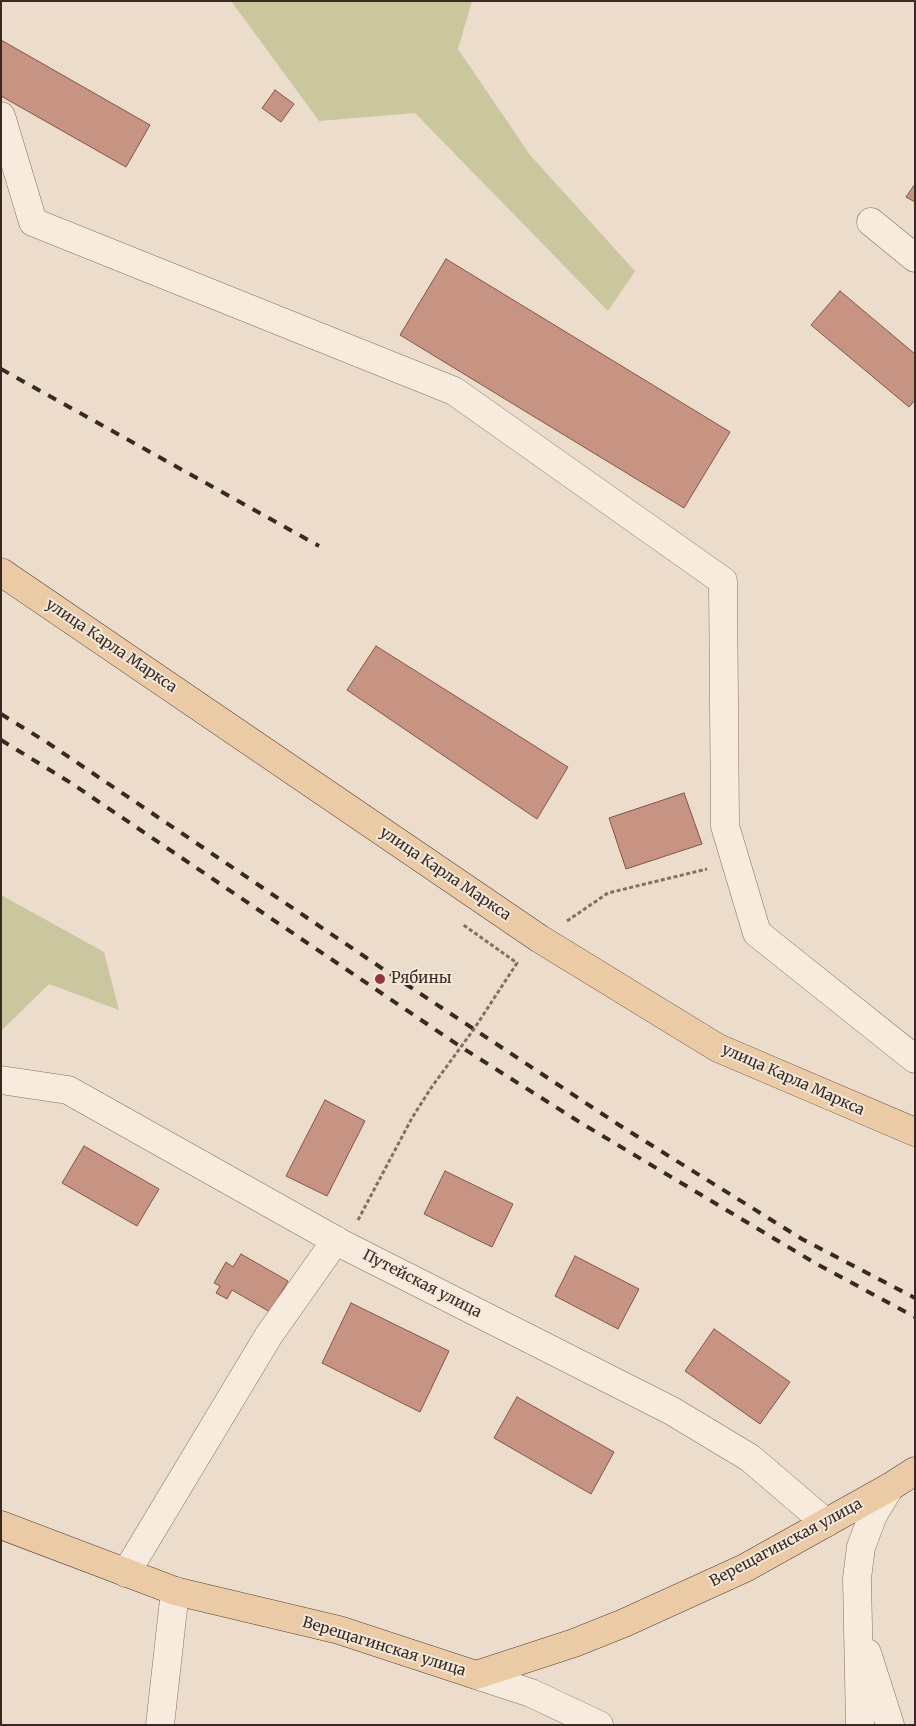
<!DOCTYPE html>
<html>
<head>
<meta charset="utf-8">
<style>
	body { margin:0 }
	#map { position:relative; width:916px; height:1726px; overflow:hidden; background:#ecdccb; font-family:Merriweather,serif }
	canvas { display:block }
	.frame { position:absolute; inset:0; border:2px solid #392922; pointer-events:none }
</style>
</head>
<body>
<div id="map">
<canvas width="916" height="1726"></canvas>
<div class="frame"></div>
</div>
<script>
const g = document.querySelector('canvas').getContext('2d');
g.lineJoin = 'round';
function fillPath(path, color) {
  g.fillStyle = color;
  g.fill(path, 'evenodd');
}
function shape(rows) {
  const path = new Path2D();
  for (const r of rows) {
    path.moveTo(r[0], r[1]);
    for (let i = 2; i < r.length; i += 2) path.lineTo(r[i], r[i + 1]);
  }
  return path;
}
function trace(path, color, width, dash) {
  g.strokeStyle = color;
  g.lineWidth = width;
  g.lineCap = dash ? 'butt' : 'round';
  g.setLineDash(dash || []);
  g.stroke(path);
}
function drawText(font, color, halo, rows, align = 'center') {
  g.font = font + ' Merriweather,serif';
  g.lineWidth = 4;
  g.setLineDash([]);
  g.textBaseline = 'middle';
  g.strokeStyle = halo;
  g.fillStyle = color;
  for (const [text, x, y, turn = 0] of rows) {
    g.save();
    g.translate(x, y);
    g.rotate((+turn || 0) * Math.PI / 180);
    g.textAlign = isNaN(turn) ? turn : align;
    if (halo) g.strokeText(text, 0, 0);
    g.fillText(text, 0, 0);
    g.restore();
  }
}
const green = shape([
	[231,1,472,1,458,49,530,155,635,271,608,311,415,113,319,121],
	[1,895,104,952,119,1010,49,984,1,1031]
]);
const building = shape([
	[1,40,150,125,126,167,1,96,1,40],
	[275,90,294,104,281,122,262,108,275,90],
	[915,184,915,202,906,197,915,184],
	[446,259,730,432,684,508,400,335,446,259],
	[840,291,915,354,915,400,909,407,811,325,840,291],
	[376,646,568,767,537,819,347,690,376,646],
	[684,793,702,844,626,869,609,818,684,793],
	[325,1100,365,1121,327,1196,286,1176,325,1100],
	[84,1146,159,1189,137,1226,62,1183,84,1146],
	[445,1171,513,1204,492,1247,424,1214,445,1171],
	[241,1254,288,1281,270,1312,232,1290,227,1299,216,1293,220,1286,214,1283,226,1262,233,1267,241,1254],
	[575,1256,639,1289,618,1329,555,1296,575,1256],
	[351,1303,449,1351,420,1412,322,1363,351,1303],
	[714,1329,790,1382,760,1424,685,1371,714,1329],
	[517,1397,614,1452,591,1494,494,1438,517,1397]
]);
const path = shape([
	[567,921,608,893,707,869],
	[358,1220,412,1118,431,1088,474,1029,517,963,462,924]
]);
const minor = shape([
	[1,116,33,222,454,391,723,581,725,826,757,933,915,1059],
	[871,222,915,258],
	[1,1080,68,1090,344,1245,672,1411,750,1458,826,1523],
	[126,1573,269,1335,336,1240],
	[867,1653,890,1725],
	[476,1675,531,1693,599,1725],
	[160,1725,175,1591],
	[860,1725,857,1578,861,1547,873,1515,890,1487]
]);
const major = shape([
	[1,572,540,939,718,1048,915,1132],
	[1,1525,175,1591,339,1630,476,1675,574,1643,624,1623,745,1568,890,1487,915,1471]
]);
const rail = shape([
	[1,369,319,546],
	[1,714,48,743,386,971,619,1125,802,1239,915,1298],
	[1,740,71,783,461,1047,581,1123,815,1263,915,1317]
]);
const markers = [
	[380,979,6,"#923445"]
];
const streetNames = [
	["улица Карла Маркса",111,646,34],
	["улица Карла Маркса",445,874,34],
	["улица Карла Маркса",793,1080,24],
	["Путейская улица",422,1284,27],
	["Верещагинская улица",786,1543,-28],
	["Верещагинская улица",384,1647,17]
];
const poiNames = [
	["Рябины",391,979]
];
fillPath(green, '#cac79f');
fillPath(building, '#c79483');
trace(building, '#855547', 1);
trace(minor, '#886e60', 29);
trace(major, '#563e33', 29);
trace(path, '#886e60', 3, [4, 2.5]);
trace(minor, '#f7ebde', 28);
trace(major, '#ebcaa6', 28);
trace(rail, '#392922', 4, [9, 9]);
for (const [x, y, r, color] of markers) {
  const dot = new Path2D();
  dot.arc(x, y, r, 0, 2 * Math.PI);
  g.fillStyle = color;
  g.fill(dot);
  trace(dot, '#f4e8da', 2);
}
drawText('15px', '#392922', '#f4e8da', streetNames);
drawText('15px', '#392922', '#f4e8da', poiNames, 'left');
</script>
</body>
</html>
